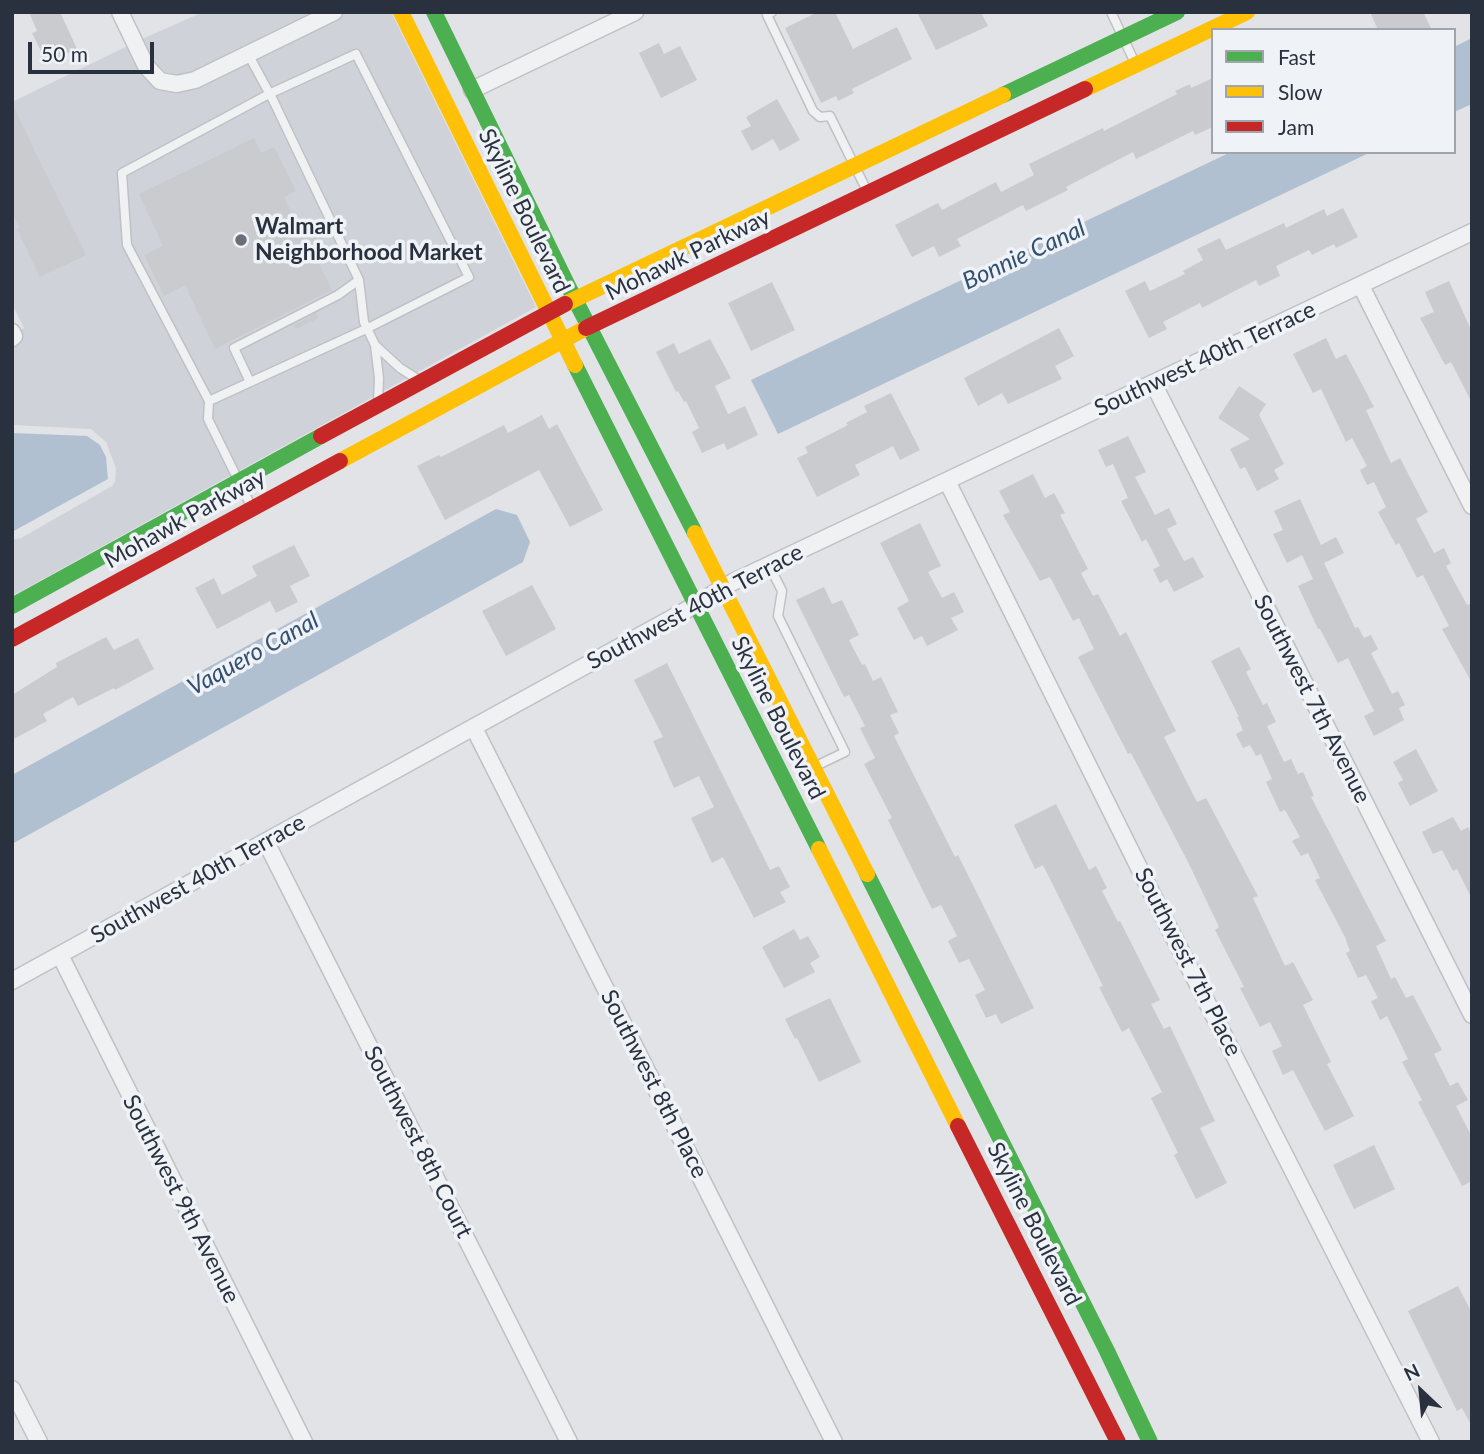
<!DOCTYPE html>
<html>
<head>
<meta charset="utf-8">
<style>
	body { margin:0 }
	#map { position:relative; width:1484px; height:1454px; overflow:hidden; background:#e1e3e6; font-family:Lato,sans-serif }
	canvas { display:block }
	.frame { position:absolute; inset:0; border:14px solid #29313f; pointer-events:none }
	.legend { position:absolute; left:1211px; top:28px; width:245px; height:126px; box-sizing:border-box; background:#eff2f6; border:2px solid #a0a5ad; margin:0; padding:9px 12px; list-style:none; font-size:21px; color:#29313f }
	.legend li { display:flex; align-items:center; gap:14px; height:35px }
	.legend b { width:35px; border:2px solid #a0a5ad }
	.north { position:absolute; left:1386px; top:1356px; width:70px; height:70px; -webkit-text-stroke:5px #eff2f6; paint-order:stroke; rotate:334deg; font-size:19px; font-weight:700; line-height:28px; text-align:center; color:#29313f }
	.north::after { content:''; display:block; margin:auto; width:24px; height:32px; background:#29313f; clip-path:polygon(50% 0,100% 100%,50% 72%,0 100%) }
	.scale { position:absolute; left:28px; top:42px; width:126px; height:32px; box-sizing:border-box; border:4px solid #29313f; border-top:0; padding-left:9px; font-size:21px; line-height:24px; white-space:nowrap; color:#29313f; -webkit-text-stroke:5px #eff2f6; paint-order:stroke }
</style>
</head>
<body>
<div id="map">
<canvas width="1484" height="1454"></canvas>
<div class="frame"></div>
<ul class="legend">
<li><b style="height:9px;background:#4caf50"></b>Fast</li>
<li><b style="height:9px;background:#ffc107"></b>Slow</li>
<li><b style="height:9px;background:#c62828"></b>Jam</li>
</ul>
<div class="north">N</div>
<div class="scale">50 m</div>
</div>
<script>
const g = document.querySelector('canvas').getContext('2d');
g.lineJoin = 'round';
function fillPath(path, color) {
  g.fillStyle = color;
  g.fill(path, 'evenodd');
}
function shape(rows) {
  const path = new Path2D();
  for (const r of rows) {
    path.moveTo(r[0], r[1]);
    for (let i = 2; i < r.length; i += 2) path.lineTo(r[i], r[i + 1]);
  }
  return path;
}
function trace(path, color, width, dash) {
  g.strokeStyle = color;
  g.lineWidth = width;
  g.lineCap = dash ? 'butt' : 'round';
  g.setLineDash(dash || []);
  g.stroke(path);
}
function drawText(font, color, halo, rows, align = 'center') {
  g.font = font + ' Lato,sans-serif';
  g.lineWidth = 7;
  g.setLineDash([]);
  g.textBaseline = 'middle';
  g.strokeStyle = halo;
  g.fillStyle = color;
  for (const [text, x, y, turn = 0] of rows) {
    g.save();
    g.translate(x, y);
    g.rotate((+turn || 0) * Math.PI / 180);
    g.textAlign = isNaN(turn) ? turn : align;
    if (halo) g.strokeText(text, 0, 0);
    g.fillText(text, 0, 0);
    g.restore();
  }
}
const built = shape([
	[203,12,391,12,536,307,12,596,12,540,21,538,112,486,115,482,116,468,106,442,91,429,12,425,12,335,24,328,12,304,12,102,140,40]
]);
const water = shape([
	[1472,38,1472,104,1454,112,1454,47],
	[1231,152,1371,152,778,434,751,380],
	[12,433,87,436,100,445,106,457,108,479,12,532],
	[496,509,517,515,530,542,523,562,12,844,12,775]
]);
const building = shape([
	[29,12,60,12,77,49,51,61,46,51,42,53,32,33,37,31],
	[818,12,835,12,853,49,897,27,912,59,852,89,854,93,838,101,836,96,821,103,785,28],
	[917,12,981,12,988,26,936,50],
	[1370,12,1423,12,1432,30,1378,30],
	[659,43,664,54,680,46,697,80,661,98,639,53],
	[1213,78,1213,127,1195,135,1193,131,1136,159,1133,152,1066,187,1068,190,1026,211,1023,205,957,239,961,246,939,257,934,246,912,257,895,225,938,203,942,210,996,182,1001,192,1034,175,1029,164,1103,128,1104,131,1177,94,1175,91,1190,84,1191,88],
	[777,99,800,140,780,151,773,139,752,151,741,131,751,126,746,117],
	[12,104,86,255,40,277,17,229,20,228,12,213],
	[254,138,261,153,274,147,296,191,284,197,302,235,315,228,328,253,317,259,332,290,215,349,185,285,164,296,144,255,163,246,139,194],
	[1343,208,1358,237,1336,248,1334,244,1312,255,1309,250,1276,266,1280,276,1259,286,1256,280,1202,308,1200,303,1163,322,1167,329,1149,338,1125,291,1145,281,1150,291,1185,274,1183,271,1203,260,1197,249,1220,238,1226,250,1284,223,1286,228,1324,209,1327,216],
	[1449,281,1472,332,1472,403,1451,362,1445,365,1420,318,1434,312,1425,292],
	[772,282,795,330,751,351,728,303],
	[316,313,319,318,296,329,294,325],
	[1059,328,1074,356,1055,366,1062,379,1008,404,1002,393,978,406,964,378],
	[1326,338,1336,359,1346,354,1374,407,1366,410,1391,463,1400,458,1428,512,1416,519,1434,553,1444,548,1451,563,1446,566,1467,605,1472,603,1472,683,1442,629,1449,626,1423,575,1417,578,1399,543,1396,545,1378,512,1386,507,1374,482,1367,485,1360,470,1367,466,1352,438,1346,442,1321,389,1313,393,1293,354],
	[710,339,731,378,715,386,728,414,745,406,758,435,727,450,724,443,702,453,692,432,699,428,686,401,684,402,678,391,676,392,656,352,674,343,679,354],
	[1239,386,1266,404,1259,415,1284,464,1274,470,1279,479,1257,491,1245,467,1240,469,1230,449,1250,439,1218,418],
	[891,393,920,450,900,460,893,446,855,465,860,475,817,497,797,458,808,453,805,447,848,425,846,423,867,412,864,406],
	[542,415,549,429,557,424,603,510,570,527,539,470,445,520,417,466,439,455,441,457,504,425,508,433],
	[1128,436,1146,472,1135,477,1155,515,1169,508,1177,524,1167,529,1184,561,1193,557,1204,577,1174,592,1167,579,1160,583,1153,569,1160,566,1146,539,1142,542,1121,501,1128,498,1113,464,1106,467,1098,450],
	[1033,474,1045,498,1054,493,1065,513,1060,515,1088,569,1081,573,1093,596,1098,594,1120,636,1126,632,1176,731,1164,737,1197,802,1206,798,1258,896,1253,898,1285,966,1293,962,1313,1000,1303,1005,1331,1062,1327,1064,1354,1116,1325,1131,1293,1070,1283,1075,1272,1051,1282,1046,1270,1022,1260,1027,1240,988,1244,987,1215,930,1219,927,1188,862,1131,753,1128,754,1078,657,1094,649,1079,618,1073,621,1050,577,1040,581,1003,515,1010,512,999,491],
	[1300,499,1321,545,1336,537,1344,553,1324,563,1355,628,1358,627,1364,638,1371,635,1378,649,1371,653,1392,694,1398,691,1405,705,1399,708,1404,720,1374,736,1364,716,1374,711,1365,693,1348,658,1338,663,1320,629,1318,629,1298,586,1313,579,1302,555,1287,563,1273,534,1283,530,1274,511],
	[920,523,941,566,928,572,942,598,954,592,964,612,951,618,958,630,927,646,922,636,914,640,897,608,909,601,880,543],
	[294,545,310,576,290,586,298,602,276,613,270,601,217,629,195,588,214,578,222,595,257,576,252,566],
	[532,585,556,629,506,656,482,611],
	[824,587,832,604,842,600,859,635,849,640,862,665,865,664,873,681,881,677,898,712,890,715,899,733,894,736,955,857,958,855,1034,1008,1001,1024,996,1014,986,1018,975,995,985,990,969,959,959,963,948,941,957,936,941,905,932,909,888,820,892,818,864,764,875,758,860,728,865,726,849,695,844,697,796,600],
	[106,637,114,650,138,638,154,669,115,690,114,688,78,706,73,697,43,714,47,721,12,740,12,695,57,667,56,663],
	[1239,647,1251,669,1246,672,1263,705,1267,703,1276,722,1267,726,1284,762,1291,759,1298,774,1303,772,1314,796,1311,797,1386,941,1376,946,1391,979,1395,977,1406,998,1413,995,1442,1050,1434,1054,1450,1086,1458,1082,1468,1100,1456,1106,1472,1137,1472,1181,1462,1186,1418,1102,1422,1100,1402,1062,1408,1059,1395,1032,1387,1016,1380,1020,1371,1001,1378,998,1366,975,1358,978,1346,953,1350,951,1345,937,1315,880,1320,878,1308,853,1301,856,1292,841,1300,837,1285,810,1280,812,1266,782,1272,779,1261,754,1256,756,1250,745,1243,748,1236,734,1243,730,1237,717,1239,717,1211,661],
	[667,663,770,870,779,866,790,887,780,892,786,902,754,918,723,857,712,863,691,818,714,807,699,776,674,788,653,741,663,737,634,680],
	[1416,749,1438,791,1410,806,1398,783,1403,780,1393,762],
	[1056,804,1089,870,1096,866,1107,888,1102,891,1118,922,1120,921,1160,1000,1151,1004,1164,1029,1170,1026,1215,1121,1200,1128,1227,1183,1196,1199,1174,1155,1178,1153,1151,1098,1162,1092,1129,1028,1122,1032,1099,987,1103,986,1043,865,1035,869,1014,825],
	[1453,817,1461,831,1468,827,1472,835,1472,899,1457,869,1453,871,1442,850,1433,854,1422,832],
	[794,929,800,940,808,936,820,957,810,963,815,972,784,988,762,947],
	[830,998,861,1062,819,1082,797,1038,795,1039,785,1019],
	[1374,1145,1395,1189,1354,1209,1333,1165],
	[1458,1286,1472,1313,1472,1427,1462,1408,1457,1411,1408,1311]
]);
const lane = shape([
	[772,12,767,15,813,111,820,117,830,116,867,191],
	[1111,12,1135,63],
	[248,54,273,100,359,280,364,322,375,345],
	[356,54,469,277,366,329,209,401,127,245,122,173,269,94,356,54],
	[250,382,234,348,338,295,359,280],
	[209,401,208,419,252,508],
	[378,402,379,378,375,345,400,368,419,380],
	[769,565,782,591,778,616,845,752,816,766]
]);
const street = shape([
	[120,12,146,66,160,81,177,84,195,80,334,12],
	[472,90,635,12],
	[1361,286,1472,506],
	[12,332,14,336,12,338],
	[1153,383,1472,1015],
	[947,481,1164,918,1431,1442],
	[474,728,834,1442],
	[266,842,569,1442],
	[60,955,304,1442],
	[12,981,683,612,733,582,1472,232],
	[12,1389,39,1442]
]);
const fast = shape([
	[434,12,567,284,695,533],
	[1003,95,1177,12],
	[575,365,819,849],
	[12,606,321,436],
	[867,874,1107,1351,1150,1442]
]);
const slow = shape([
	[401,12,575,365],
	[1085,89,1247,12],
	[565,304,1003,95],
	[340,461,586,328],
	[695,533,867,874],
	[819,849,958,1126]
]);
const jam = shape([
	[586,328,1085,89],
	[321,436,565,304],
	[12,639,340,461],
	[958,1126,1118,1442]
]);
const markers = [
	[241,240,7,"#696f79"]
];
const streetNames = [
	["Skyline Boulevard",524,211,64],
	["Mohawk Parkway",688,255,-26],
	["Southwest 40th Terrace",1205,359,-25],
	["Mohawk Parkway",185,519,-29],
	["Southwest 40th Terrace",695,607,-28],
	["Southwest 7th Avenue",1312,699,63],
	["Skyline Boulevard",778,718,63],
	["Southwest 40th Terrace",198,879,-29],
	["Southwest 7th Place",1188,962,63],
	["Southwest 8th Place",654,1084,63],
	["Southwest 8th Court",418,1142,63],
	["Southwest 9th Avenue",181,1199,63],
	["Skyline Boulevard",1034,1224,63]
];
const poiNames = [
	["Walmart",255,227],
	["Neighborhood Market",255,253]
];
const waterNames = [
	["Bonnie Canal",1024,255,-25],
	["Vaquero Canal",253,654,-29]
];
fillPath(built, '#cfd3d9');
fillPath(water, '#b0c0d0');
fillPath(building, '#cacbce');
trace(lane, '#bfc1c4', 11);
trace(street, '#bfc1c4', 19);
trace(lane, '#f0f1f3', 8);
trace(street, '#f0f1f3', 16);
trace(fast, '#4caf50', 16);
trace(slow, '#ffc107', 16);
trace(jam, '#c62828', 16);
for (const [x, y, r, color] of markers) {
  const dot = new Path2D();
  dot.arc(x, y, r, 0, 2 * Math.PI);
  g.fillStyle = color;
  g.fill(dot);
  trace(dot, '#eff2f6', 2.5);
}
drawText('23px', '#29313f', '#eff2f6', streetNames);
drawText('bold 23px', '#29313f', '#eff2f6', poiNames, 'left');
drawText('italic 24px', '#345071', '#eff2f6', waterNames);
</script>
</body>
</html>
